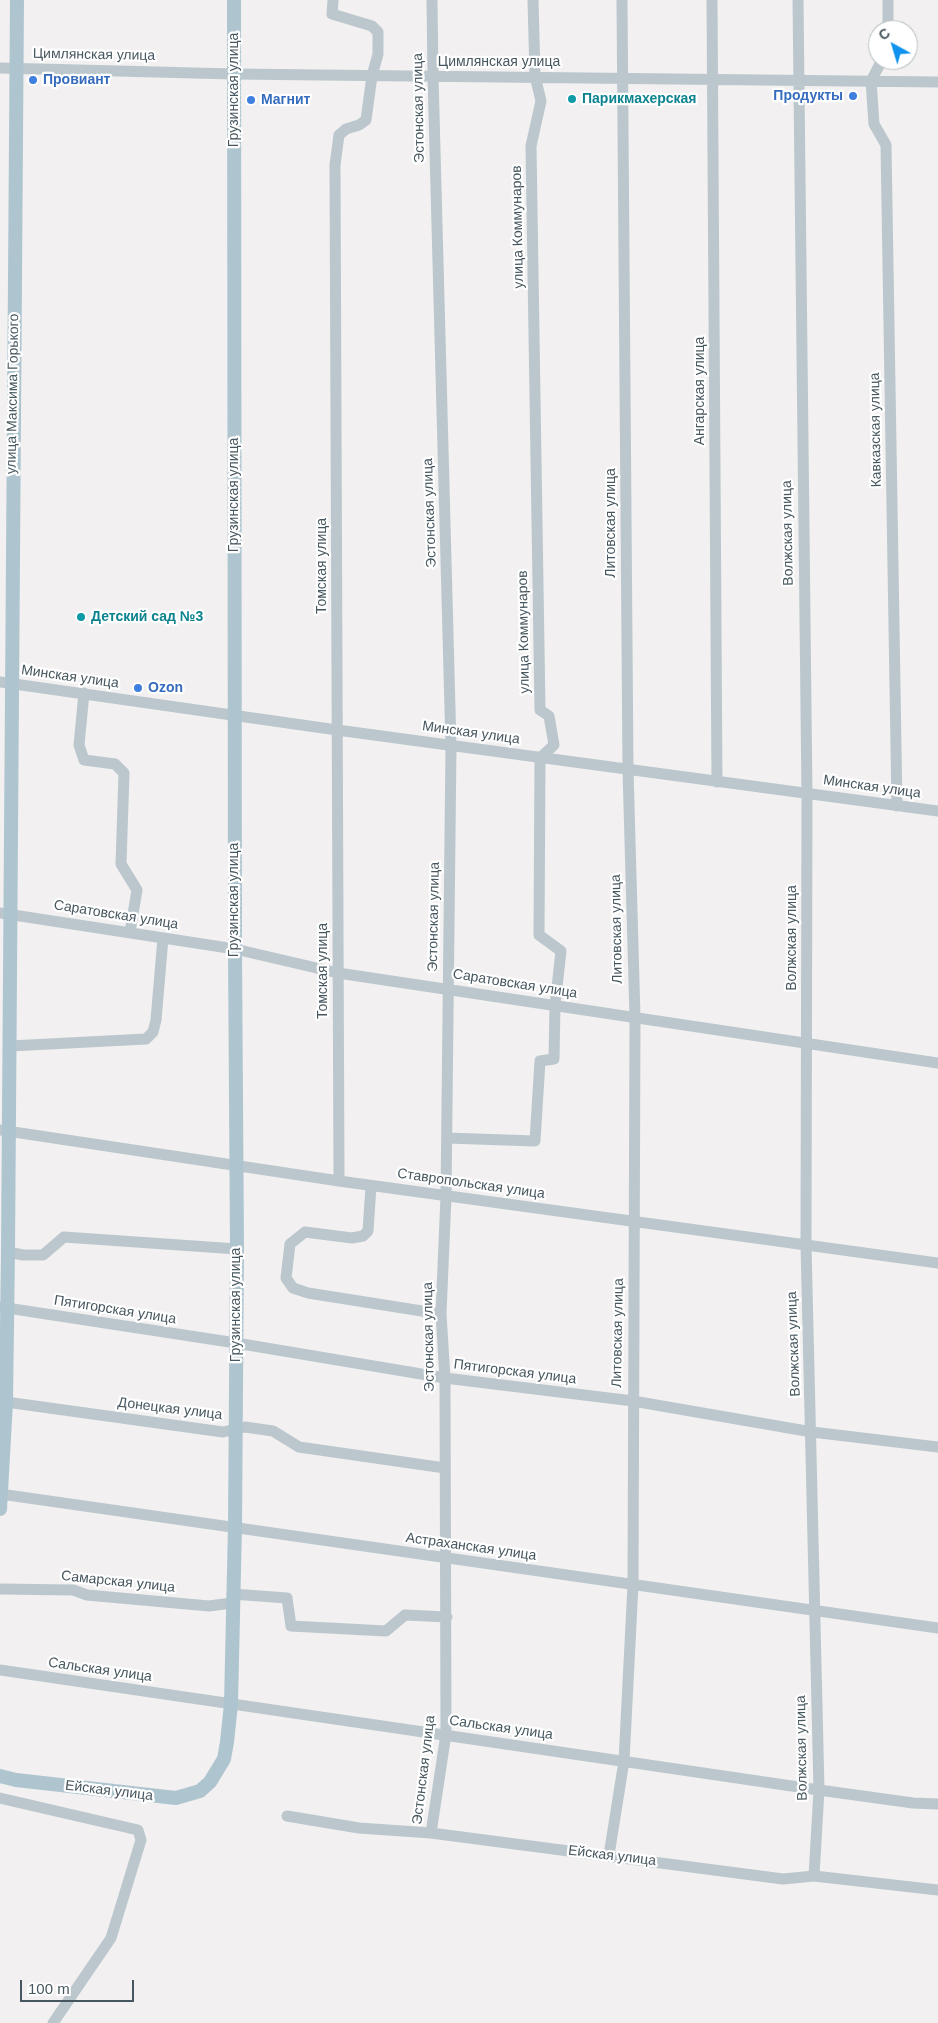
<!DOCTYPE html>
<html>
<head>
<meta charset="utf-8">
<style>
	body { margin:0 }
	#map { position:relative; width:938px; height:2023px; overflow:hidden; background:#f2f0f0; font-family:Arial,sans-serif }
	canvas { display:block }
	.north { position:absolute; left:868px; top:20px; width:50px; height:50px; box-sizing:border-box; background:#fff; border:1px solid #b5bcbf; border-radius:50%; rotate:321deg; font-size:14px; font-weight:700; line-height:20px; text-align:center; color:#47575f }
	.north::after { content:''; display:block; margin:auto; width:18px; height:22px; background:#0f93ee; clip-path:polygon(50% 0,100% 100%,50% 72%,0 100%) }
	.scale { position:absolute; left:20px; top:1980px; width:114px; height:22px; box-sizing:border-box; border:2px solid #47575f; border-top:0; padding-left:6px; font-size:15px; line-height:18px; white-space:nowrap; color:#47575f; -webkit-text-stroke:4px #fff; paint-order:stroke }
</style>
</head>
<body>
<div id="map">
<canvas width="938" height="2023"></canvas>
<div class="north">С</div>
<div class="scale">100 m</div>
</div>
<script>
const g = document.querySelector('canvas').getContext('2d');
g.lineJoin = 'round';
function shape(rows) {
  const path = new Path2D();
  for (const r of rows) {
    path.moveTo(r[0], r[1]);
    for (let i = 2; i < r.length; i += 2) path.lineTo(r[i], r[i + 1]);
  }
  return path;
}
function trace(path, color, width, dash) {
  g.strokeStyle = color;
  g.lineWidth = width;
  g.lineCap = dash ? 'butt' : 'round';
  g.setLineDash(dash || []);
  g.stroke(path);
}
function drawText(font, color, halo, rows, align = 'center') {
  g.font = font + ' Arial,sans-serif';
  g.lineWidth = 4.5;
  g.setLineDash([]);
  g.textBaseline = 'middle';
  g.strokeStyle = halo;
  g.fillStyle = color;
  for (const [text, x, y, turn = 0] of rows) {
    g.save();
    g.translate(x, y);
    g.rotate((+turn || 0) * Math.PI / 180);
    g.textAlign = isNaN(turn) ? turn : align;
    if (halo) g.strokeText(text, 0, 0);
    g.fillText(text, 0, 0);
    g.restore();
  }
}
const minor = shape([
	[333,0,332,14,372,26,378,32,378,54,372,76,366,120,359,125,346,129,339,135,335,165,339,1181],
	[712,0,717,782],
	[798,0,807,794,806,1245,819,1790,814,1876],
	[888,30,888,0],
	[882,60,871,81,874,124,886,145,897,806],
	[0,68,234,74,938,82],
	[0,682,337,730,938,811],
	[84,693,79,745,84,760,115,764,124,773,121,864,137,890,130,932],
	[0,913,235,949,338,973,938,1063],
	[10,1046,146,1039,153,1032,156,1020,163,938],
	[0,1130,339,1181,938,1263],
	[447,1138,535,1141,540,1061,554,1059,555,1005,561,951,539,935,540,758,554,745,549,716,540,710,531,146,541,101,535,76,533,0],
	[371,1186,368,1231,363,1236,352,1238,305,1232,290,1244,286,1278,293,1288,308,1293,441,1314],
	[8,1252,23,1255,43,1255,64,1237,237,1249],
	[0,1307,236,1343,445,1378,633,1401,812,1432,938,1447],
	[6,1402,223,1432,245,1427,273,1431,299,1447,445,1468],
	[0,1494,938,1628],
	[0,1589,73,1590,87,1595,209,1606,232,1603],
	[232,1594,287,1598,291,1626,386,1631,405,1615,447,1617],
	[0,1670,819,1790,913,1803,938,1804],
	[0,1798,138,1830,141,1840,111,1938,53,2023],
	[287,1816,359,1828,431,1833,783,1879,814,1876,938,1890],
	[431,1833,446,1734,445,1378,441,1314,446,1196,451,746,433,76,432,0],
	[609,1855,624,1761,633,1585,635,1017,628,770,622,0]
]);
const major = shape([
	[0,1509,6,1402,8,1252,17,0],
	[0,1776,16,1780,176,1798,200,1791,210,1782,224,1759,227,1742,231,1704,235,1526,237,1249,235,949,234,0]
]);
const markers = [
	[33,80,5,"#3f7fe0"],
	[853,96,5,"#3f7fe0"],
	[572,99,5,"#0f9aa8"],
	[251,100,5,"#3f7fe0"],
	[81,617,5,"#0f9aa8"],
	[138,688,5,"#3f7fe0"]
];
const streetNames = [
	["Цимлянская улица",94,55,1],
	["Цимлянская улица",499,62],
	["Грузинская улица",234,90,-90],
	["Эстонская улица",419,108,-91],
	["улица Коммунаров",518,227,-91],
	["Ангарская улица",700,391,-90],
	["улица Максима Горького",13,394,-89],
	["Кавказская улица",876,430,-91],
	["Грузинская улица",234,495,-90],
	["Эстонская улица",430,513,-92],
	["Литовская улица",611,523,-90],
	["Волжская улица",788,533,-91],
	["Томская улица",322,566,-90],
	["улица Коммунаров",524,632,-91],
	["Минская улица",70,677,8],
	["Минская улица",471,733,8],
	["Минская улица",872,787,8],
	["Грузинская улица",234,900,-90],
	["Саратовская улица",116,915,9],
	["Эстонская улица",434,917,-89],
	["Литовская улица",617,929,-91],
	["Волжская улица",792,938,-90],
	["Томская улица",323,971,-90],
	["Саратовская улица",515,984,9],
	["Ставропольская улица",471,1184,8],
	["Грузинская улица",236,1305,-90],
	["Пятигорская улица",115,1310,9],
	["Литовская улица",618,1333,-89],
	["Эстонская улица",429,1337,-91],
	["Волжская улица",794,1344,-92],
	["Пятигорская улица",515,1372,7],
	["Донецкая улица",170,1409,7],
	["Астраханская улица",471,1547,8],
	["Самарская улица",118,1582,6],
	["Сальская улица",100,1670,8],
	["Сальская улица",501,1728,8],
	["Волжская улица",802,1748,-91],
	["Эстонская улица",424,1770,-83],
	["Ейская улица",109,1791,7],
	["Ейская улица",612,1856,7]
];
const shopNames = [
	["Провиант",43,80],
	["Продукты",843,96,"right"],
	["Магнит",261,100],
	["Ozon",148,688]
];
const cultureNames = [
	["Парикмахерская",582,99],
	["Детский сад №3",91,617]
];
trace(minor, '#bbc7cd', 11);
trace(major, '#aec5d0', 14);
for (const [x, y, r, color] of markers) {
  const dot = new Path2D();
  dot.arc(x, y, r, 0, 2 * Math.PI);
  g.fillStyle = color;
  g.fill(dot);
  trace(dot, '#fff', 2);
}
drawText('14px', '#47575f', '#fff', streetNames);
drawText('bold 14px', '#366cbe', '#fff', shopNames, 'left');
drawText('bold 14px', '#0d838f', '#fff', cultureNames, 'left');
</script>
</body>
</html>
